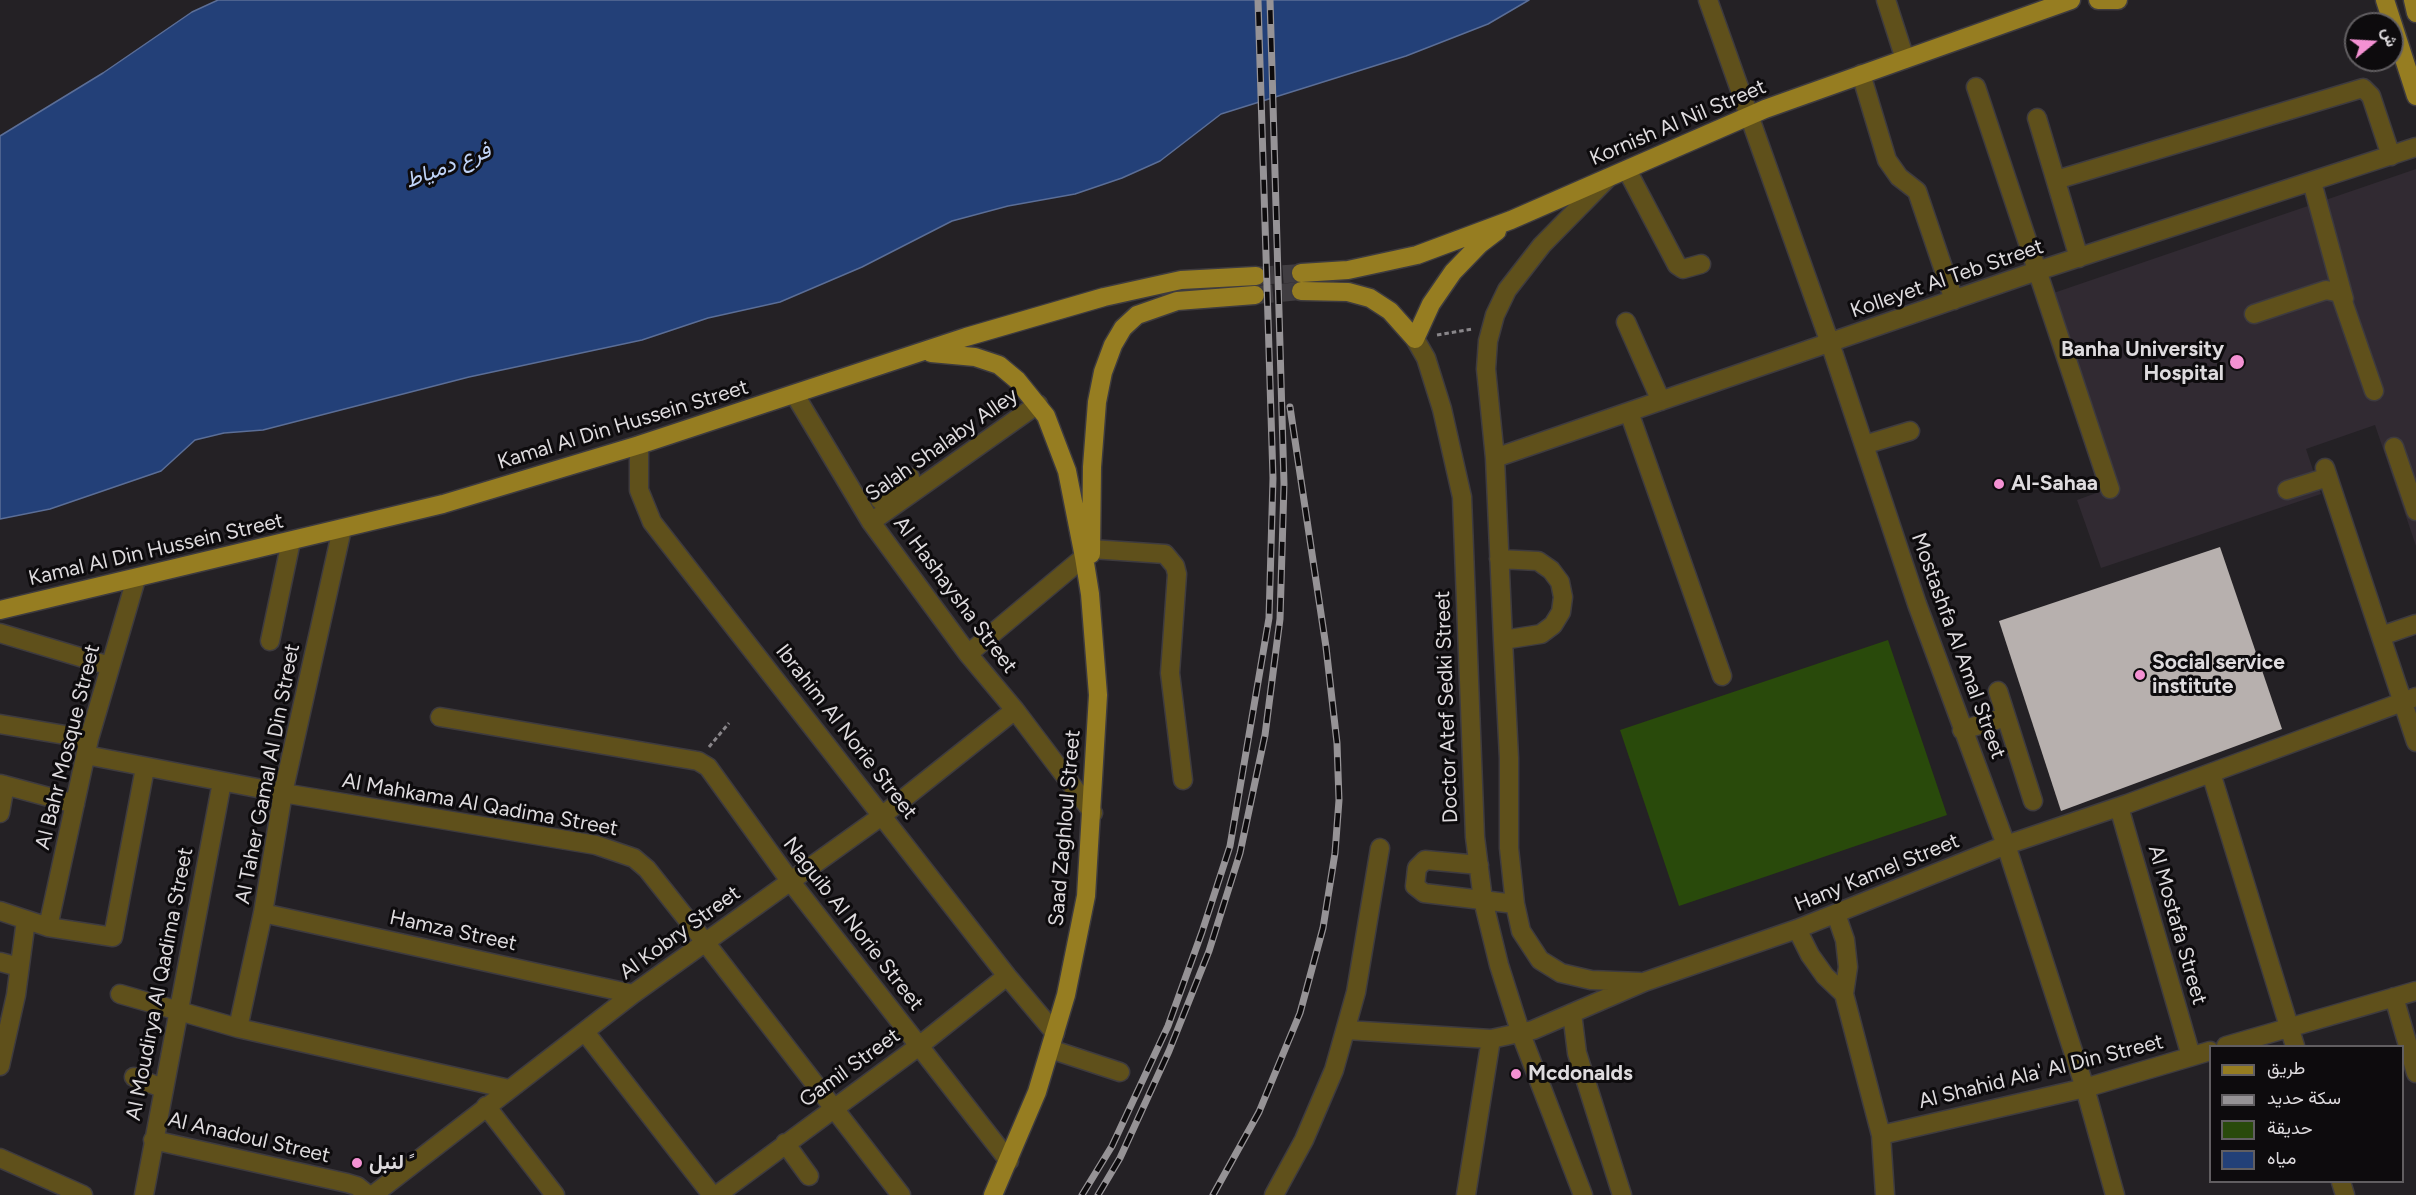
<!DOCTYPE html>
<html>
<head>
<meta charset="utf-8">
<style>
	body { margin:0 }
	#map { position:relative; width:2416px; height:1195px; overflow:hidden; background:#242125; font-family:Figtree,Vazirmatn,sans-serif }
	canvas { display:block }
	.legend { position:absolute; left:2209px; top:1045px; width:195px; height:138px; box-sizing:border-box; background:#0d0b0d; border:2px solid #615e61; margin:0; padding:8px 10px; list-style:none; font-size:18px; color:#dedbde }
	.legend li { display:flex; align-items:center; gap:12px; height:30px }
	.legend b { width:30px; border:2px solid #615e61 }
	.north { position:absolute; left:2344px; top:12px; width:60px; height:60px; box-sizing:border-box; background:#0d0b0d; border:2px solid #615e61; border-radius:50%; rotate:72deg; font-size:16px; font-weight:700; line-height:24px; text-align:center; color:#dedbde }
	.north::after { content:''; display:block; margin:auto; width:21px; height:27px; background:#f491d3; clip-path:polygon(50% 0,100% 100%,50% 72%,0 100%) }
</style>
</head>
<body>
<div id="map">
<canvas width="2416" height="1195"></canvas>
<ul class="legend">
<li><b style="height:8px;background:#967d21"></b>طريق</li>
<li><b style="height:8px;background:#969396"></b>سكة حديد</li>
<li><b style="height:16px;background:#294a0b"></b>حديقة</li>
<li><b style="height:16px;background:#234078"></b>مياه</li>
</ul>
<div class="north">ش</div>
</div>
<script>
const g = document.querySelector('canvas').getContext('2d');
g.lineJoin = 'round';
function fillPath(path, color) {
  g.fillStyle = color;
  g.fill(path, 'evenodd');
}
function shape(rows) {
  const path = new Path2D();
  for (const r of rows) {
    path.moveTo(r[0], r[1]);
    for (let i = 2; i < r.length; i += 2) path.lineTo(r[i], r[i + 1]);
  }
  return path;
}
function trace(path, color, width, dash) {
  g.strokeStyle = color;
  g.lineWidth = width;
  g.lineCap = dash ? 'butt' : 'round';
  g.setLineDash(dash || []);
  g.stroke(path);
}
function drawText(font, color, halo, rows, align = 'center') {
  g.font = font + ' Figtree,Vazirmatn,sans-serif';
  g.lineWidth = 6;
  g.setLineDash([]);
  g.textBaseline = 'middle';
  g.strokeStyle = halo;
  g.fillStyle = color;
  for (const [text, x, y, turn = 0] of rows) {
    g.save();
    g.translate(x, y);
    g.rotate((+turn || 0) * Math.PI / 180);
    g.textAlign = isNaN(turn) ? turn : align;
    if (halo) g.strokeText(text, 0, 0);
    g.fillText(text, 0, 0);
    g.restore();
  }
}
const built = shape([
	[2416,169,2416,546,2375,425,2306,449,2321,494,2101,568,2077,500,2102,491,2036,299]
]);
const green = shape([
	[1888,640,1947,815,1679,906,1620,730]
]);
const water = shape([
	[218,0,1529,0,1488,24,1406,56,1221,114,1160,161,1122,178,1075,194,1008,206,952,221,862,267,780,302,708,318,642,340,469,377,263,430,224,433,195,440,161,471,50,509,0,519,0,136,103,73,192,12,218,0]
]);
const building = shape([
	[2220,547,2282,729,2061,811,1999,621]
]);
const majorTunnel = shape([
	[1256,276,1301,273],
	[1255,295,1301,291]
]);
const path = shape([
	[1437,335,1472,329],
	[709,747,729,723]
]);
const minor = shape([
	[1708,0,1830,343,1917,604,2006,845,2085,1088,2115,1195],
	[1886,0,1905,59],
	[1861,74,1887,160,1899,177,1917,191,1954,300],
	[1976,87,2110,489],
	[2037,118,2079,258],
	[1627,170,1677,265,1683,269,1701,264],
	[1608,178,1542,245,1507,290,1495,315,1488,341,1486,369,1495,458,1503,640,1509,758,1509,848,1515,904,1521,931,1540,960,1561,973,1591,980,1640,982],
	[2056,180,2363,88,2371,96,2391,156],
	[2312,182,2344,299],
	[2254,314,2326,290,2340,293,2374,391],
	[1626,322,1661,401],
	[1415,339,1426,358,1442,409,1462,497,1475,837,1483,900,1499,965,1521,1034,1583,1195],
	[795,395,871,522,968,654,1015,710,1093,813],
	[1629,412,1722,676],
	[639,445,639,490,652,522,1007,976,1055,1033],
	[1864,445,1910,431],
	[2394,447,2416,511],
	[1495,458,2031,273,2416,147],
	[2325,468,2416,742],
	[2287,490,2328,477],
	[880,500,910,477],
	[871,522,1038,404],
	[1091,549,1165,554,1175,566,1177,574,1170,673,1183,780],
	[1499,559,1538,561,1551,570,1560,582,1563,597,1561,612,1553,625,1541,634,1503,640],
	[0,633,110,666],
	[2381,636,2416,624],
	[270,641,291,541],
	[968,654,1084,557],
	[1998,691,2033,801],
	[440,717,698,761,708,767,791,882,1009,1161],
	[0,724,89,739],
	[1962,730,2006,717],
	[86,755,283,793,596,845,634,858,647,869,705,942,901,1195],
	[2211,773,2295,1046],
	[0,784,75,804],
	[2119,807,2191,1056],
	[0,813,5,785],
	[1479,865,1425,860,1417,868,1415,886,1424,893,1515,904],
	[0,911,48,927,113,937,145,768],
	[263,913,633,994],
	[1836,914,1845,940,1848,967,1844,994,1881,1135,1885,1195],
	[48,927,89,739,136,579],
	[1797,929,1810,955,1825,976,1844,994],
	[0,962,19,967],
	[120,994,238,1028,509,1089],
	[2394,997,2416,1073],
	[1572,1013,1577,1053,1622,1195],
	[238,1028,263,913,283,793,342,529],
	[1346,1030,1491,1039,1533,1030,1644,982,1797,929,2006,845,2127,804,2416,697],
	[585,1032,712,1195],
	[2226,1046,2416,991],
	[1050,1049,1120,1072],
	[0,1066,16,995,26,920],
	[134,1077,162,1088],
	[486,1106,555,1195],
	[1881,1135,2085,1088,2210,1051],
	[153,1140,347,1183,357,1186,368,1195],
	[785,1143,809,1176],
	[0,1158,83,1195],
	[2341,1182,2345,1195],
	[144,1195,222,782],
	[373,1195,633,994,883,815,1015,710],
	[717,1195,919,1046,1007,976],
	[1274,1195,1304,1140,1334,1070,1356,992,1380,848],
	[1466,1195,1491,1039]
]);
const major = shape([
	[2098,0,2118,0],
	[2385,0,2416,96],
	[2413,0,2416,13],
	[1301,273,1348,270,1417,255,1511,220,1765,109,2071,0],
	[1301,291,1348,292,1370,298,1390,311,1415,339,1431,304,1453,272,1480,244,1497,231],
	[931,353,975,357,999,365,1017,380,1046,416,1067,471,1084,557,1090,594,1098,695,1086,896,1066,995,1037,1092,993,1195],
	[1091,554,1092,467,1097,402,1103,372,1113,345,1123,328,1137,315,1177,301,1255,295],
	[0,610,443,504,639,445,966,337,1104,297,1181,280,1256,276]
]);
const rail = shape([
	[1082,1195,1112,1146,1168,1026,1202,932,1230,846,1269,618,1273,478,1258,0],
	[1098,1195,1120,1158,1169,1051,1209,951,1240,853,1265,735,1280,619,1284,484,1270,0],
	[1213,1195,1259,1112,1300,1013,1323,928,1335,853,1339,800,1337,743,1326,647,1290,407]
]);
const markers = [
	[2237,362,8,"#f491d3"],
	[1999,484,6,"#f491d3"],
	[2140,675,6,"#f491d3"],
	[1516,1074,6,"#f491d3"],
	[357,1163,6,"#f491d3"]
];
const streetNames = [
	["Kornish Al Nil Street",1678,123,-23],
	["Kolleyet Al Teb Street",1947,279,-19],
	["Kamal Al Din Hussein Street",623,425,-17],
	["Salah Shalaby Alley",942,445,-35],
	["Kamal Al Din Hussein Street",156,550,-13],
	["Al Hashaysha Street",955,595,53],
	["Mostashfa Al Amal Street",1958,646,70],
	["Doctor Atef Sedki Street",1447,707,-92],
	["Ibrahim Al Norie Street",846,732,52],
	["Al Bahr Mosque Street",68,747,-76],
	["Al Taher Gamal Al Din Street",268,774,-79],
	["Al Mahkama Al Qadima Street",480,805,10],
	["Saad Zaghloul Street",1065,828,-85],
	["Hany Kamel Street",1877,873,-22],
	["Naguib Al Norie Street",853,924,52],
	["Al Mostafa Street",2177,925,74],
	["Hamza Street",453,931,12],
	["Al Kobry Street",680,933,-36],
	["Al Moudirya Al Qadima Street",160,984,-79],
	["Gamil Street",850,1068,-36],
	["Al Shahid Ala' Al Din Street",2041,1072,-14],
	["Al Anadoul Street",249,1138,13]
];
const poiNames = [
	["Banha University",2224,350,"right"],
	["Hospital",2224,374,"right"],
	["Al-Sahaa",2011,484],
	["Social service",2152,663],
	["institute",2152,687],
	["Mcdonalds",1528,1074],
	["لنبل ً",369,1163]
];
const waterNames = [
	["فرع دمياط",448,166,-21]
];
fillPath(built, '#312a32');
fillPath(green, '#294a0b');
fillPath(water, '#234078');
trace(water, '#5b6e97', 1.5);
fillPath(building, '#b7b0ae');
trace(majorTunnel, '#403d41', 18, [18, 9]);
trace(minor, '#3e3b3f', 21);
trace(major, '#3e3b3f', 21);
trace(path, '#89868a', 3, [4.5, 3]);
trace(minor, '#5f501b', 18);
trace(major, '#967d21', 18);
trace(rail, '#969396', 7);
trace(rail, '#0d0b0d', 4.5, [14]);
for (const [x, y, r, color] of markers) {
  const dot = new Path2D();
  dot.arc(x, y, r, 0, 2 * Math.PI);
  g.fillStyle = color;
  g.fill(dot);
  trace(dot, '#0d0b0d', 2);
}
drawText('21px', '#dedbde', '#0d0b0d', streetNames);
drawText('bold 21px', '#dedbde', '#0d0b0d', poiNames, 'left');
drawText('italic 22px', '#c0d3f6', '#0d0b0d', waterNames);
</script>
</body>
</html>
